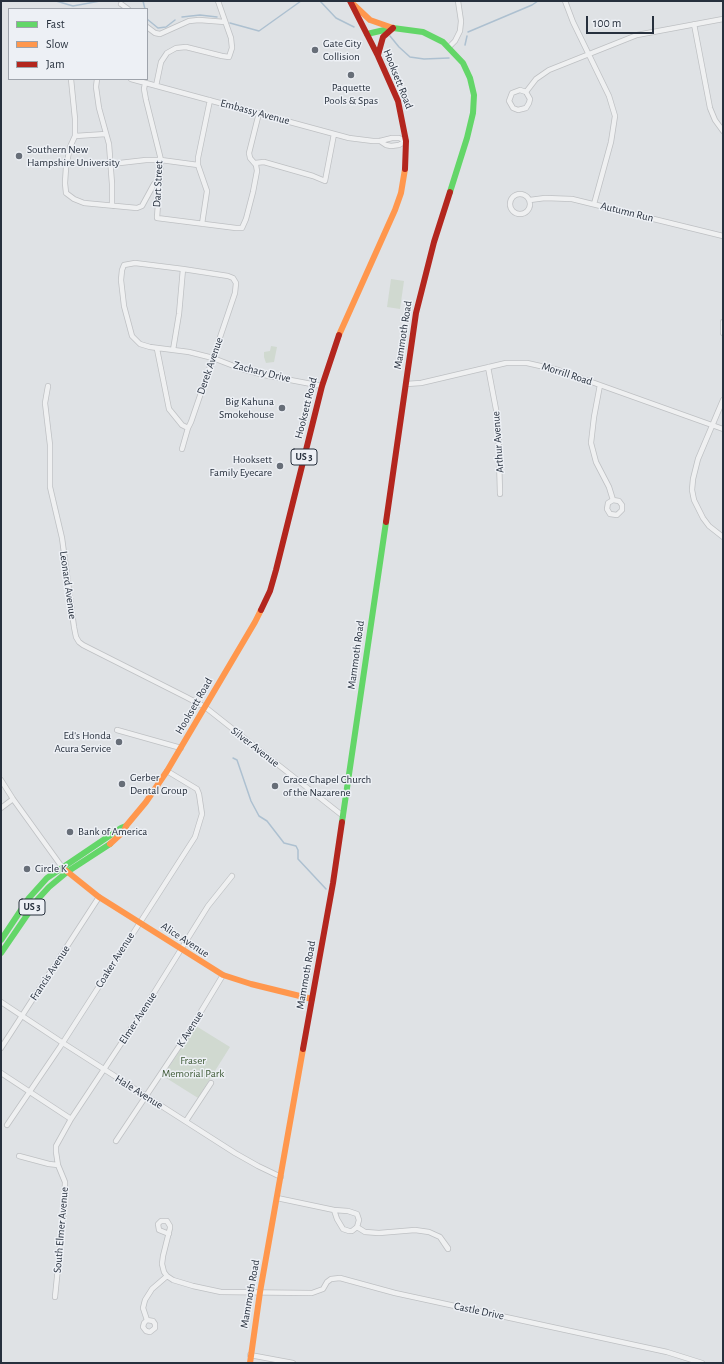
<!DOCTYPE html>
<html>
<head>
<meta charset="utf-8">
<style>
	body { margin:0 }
	#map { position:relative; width:724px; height:1364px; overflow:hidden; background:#dfe2e5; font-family:"Alegreya Sans",sans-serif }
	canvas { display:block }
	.frame { position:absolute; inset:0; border:2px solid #27303d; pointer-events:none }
	.legend { position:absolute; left:8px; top:8px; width:140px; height:72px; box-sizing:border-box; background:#edf0f5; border:1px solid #9ea3ab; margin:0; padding:5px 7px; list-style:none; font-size:12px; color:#27303d }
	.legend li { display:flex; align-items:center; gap:8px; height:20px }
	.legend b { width:20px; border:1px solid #9ea3ab }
	.scale { position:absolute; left:586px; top:16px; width:68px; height:18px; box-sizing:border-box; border:2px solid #27303d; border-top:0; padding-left:5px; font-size:12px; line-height:14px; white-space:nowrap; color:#27303d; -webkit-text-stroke:3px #edf0f5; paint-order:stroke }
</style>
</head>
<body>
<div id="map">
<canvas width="724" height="1364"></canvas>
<div class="frame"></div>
<ul class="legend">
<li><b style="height:5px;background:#63d668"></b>Fast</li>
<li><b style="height:5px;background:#ff974d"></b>Slow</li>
<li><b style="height:5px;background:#b3261e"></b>Jam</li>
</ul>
<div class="scale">100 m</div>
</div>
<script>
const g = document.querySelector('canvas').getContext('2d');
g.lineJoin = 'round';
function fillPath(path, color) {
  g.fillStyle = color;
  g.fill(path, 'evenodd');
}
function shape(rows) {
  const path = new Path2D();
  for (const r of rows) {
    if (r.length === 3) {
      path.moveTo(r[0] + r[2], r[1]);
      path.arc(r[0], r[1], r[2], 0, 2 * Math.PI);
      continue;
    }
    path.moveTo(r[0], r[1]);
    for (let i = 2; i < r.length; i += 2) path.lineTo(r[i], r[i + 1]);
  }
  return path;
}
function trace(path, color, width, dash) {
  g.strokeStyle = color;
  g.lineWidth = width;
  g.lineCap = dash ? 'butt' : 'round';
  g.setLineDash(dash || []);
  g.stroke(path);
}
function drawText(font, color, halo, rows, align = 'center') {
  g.font = font + ' "Alegreya Sans",sans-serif';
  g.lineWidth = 3;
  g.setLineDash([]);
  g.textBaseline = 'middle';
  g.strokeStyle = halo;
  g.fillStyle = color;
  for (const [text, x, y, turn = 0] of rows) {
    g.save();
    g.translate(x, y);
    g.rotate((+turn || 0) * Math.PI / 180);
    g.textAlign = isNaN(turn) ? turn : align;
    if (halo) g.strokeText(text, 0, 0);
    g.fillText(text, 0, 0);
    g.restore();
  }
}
const green = shape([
	[391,279,404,281,400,309,387,307],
	[271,346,277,347,274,362,266,363,264,357,264,352,270,351],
	[196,1026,230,1047,198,1098,163,1076]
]);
const stream = shape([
	[56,1,73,6,100,1],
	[143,1,145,9],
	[320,1,336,18,354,27],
	[182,17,200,15,217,17],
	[147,19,158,28,166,27,175,20],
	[230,23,259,31,301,1],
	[468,32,532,5,538,1],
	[390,36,399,47,410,57,424,59,449,58],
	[465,45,467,36],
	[233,758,237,760,251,801,259,816,267,821,284,843,296,846,298,850,298,859,326,889]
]);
const street = shape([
	[565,1,573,22,609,96,615,116,611,142,594,204],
	[121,4,128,9],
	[694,24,710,108,715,120,723,131],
	[147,27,155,33,160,34,189,21,199,20,225,22],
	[449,47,455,41,460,31,461,21,458,1],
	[71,79,75,119,75,136,70,147,66,167,65,183,66,193,74,199,84,203,137,208,142,206,154,184,160,180],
	[97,79,96,87,99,108,109,144,112,184,112,206],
	[131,79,349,138,373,141,380,141,392,138,399,138,406,141],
	[145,83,144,89,146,100,161,160,157,218,236,228,242,228,246,219,253,192,257,171,256,165,250,158,249,153,259,113],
	[156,86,161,62,167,53,176,48,186,47,222,56,229,57,232,48,231,38,218,1],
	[526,92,520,90,512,93,509,101,513,108,518,110,526,108,529,103,530,99,526,92,536,79,549,70,637,35,723,19],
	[75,136,106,134],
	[380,141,386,145,391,146,399,145,406,141],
	[255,163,264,162,313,176,325,181,334,134],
	[111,164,146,160,161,160,198,165],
	[520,204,10],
	[530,200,545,198,572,199,723,236],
	[202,224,207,191,198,165,198,158,210,100],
	[723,322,723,333],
	[157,349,169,409,182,425,188,428],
	[173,350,179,314,183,269],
	[488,367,498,420,500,494],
	[406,384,421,383,506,363,527,363,558,370,723,429],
	[600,385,594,417,591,443,596,462,609,487,613,500,619,501,622,505,622,510,617,515,610,514,607,509,608,503,613,500],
	[48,386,45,403,50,445,50,487,62,538,74,627,76,637,79,642,83,645,186,697,205,707,343,816],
	[723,400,698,459,693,479,692,490,694,500,703,518,709,526,723,537],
	[182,449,188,428,191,422,213,358,235,293,236,283,233,278,228,276,183,269,135,263,124,265,122,270,121,280,124,306,132,336,140,344,150,347,189,352,213,358,239,368,264,375,322,386],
	[117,730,181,748],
	[1,780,13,799,62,867],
	[1,808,13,799],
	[1,1002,63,1043,235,1153,258,1166,281,1177],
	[1,1048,99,897],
	[1,1073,71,1119],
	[186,1121,211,1083],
	[7,1125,60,1047,195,837,202,814,199,794,197,789,167,771],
	[116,1141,188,1033,223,975],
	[19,1156,49,1164,58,1165],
	[277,1198,334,1210],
	[334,1210,348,1211,357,1214,359,1220,357,1227,352,1231,349,1231,343,1229,337,1219,334,1210],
	[357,1227,365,1232,379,1233,415,1230,429,1232,440,1237,448,1248,448,1249,440,1237],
	[169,1234,159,1230,158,1224,161,1221,167,1221,170,1226,170,1228,163,1256,162,1264,164,1272,167,1276,173,1280,193,1286,221,1292,312,1293,323,1289,327,1282,331,1279,340,1278,395,1293,667,1352,702,1363],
	[55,1297,64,1208,65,1182,58,1165,56,1152,56,1146,71,1119,142,1012,208,906,232,876],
	[147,1320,153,1321,155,1324,155,1328,150,1332,146,1331,143,1327,144,1323,147,1320,143,1308,145,1300,152,1289,167,1276],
	[250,1355,293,1363]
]);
const fast = shape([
	[367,34,393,28,423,32,443,42,463,63,470,78,474,95,473,113,467,138,450,192],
	[342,822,386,522],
	[1,940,29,898,47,878,121,828,126,826],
	[1,953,38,899,49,887,67,872,110,844]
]);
const slow = shape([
	[353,4,370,20,393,28],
	[339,335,395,210,401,193,405,169],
	[110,844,124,831,126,826,146,802,167,771,255,622,261,610],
	[64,869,99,897,223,975,251,984,312,999],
	[250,1363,260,1292,303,1049]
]);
const jam = shape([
	[350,1,378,56,398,101,406,141,405,169],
	[378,55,383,37,393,28],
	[386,522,416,313,434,242,450,192],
	[261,610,270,591,276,570,322,386,339,335],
	[303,1049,333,883,342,822]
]);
const markers = [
	[315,50,4,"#676e78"],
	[351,75,4,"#676e78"],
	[19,156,4,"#676e78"],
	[282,408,4,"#676e78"],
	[280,466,4,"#676e78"],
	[119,742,4,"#676e78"],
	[122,784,4,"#676e78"],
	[275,786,4,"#676e78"],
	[70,832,4,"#676e78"],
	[27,869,4,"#676e78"]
];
const shields = [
	[304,457,26],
	[32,907,26]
];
const shieldNames = [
	["US 3",304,457],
	["US 3",32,907]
];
const poiNames = [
	["Gate City",323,44],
	["Collision",323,57],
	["Paquette",351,88,"center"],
	["Pools & Spas",351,101,"center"],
	["Southern New",27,150],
	["Hampshire University",27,163],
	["Big Kahuna",274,402,"right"],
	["Smokehouse",274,415,"right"],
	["Hooksett",272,460,"right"],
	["Family Eyecare",272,473,"right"],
	["Ed's Honda",111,736,"right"],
	["Acura Service",111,749,"right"],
	["Gerber",130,778],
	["Dental Group",130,791],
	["Grace Chapel Church",283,780],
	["of the Nazarene",283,793],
	["Bank of America",78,832],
	["Circle K",35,869]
];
const streetNames = [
	["Hooksett Road",398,79,68],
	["Embassy Avenue",255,112,15],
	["Dart Street",158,184,-87],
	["Autumn Run",627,212,14],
	["Mammoth Road",403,335,-81],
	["Derek Avenue",210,366,-71],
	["Zachary Drive",262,372,14],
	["Morrill Road",567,374,18],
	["Hooksett Road",306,408,-76],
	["Arthur Avenue",498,442,-94],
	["Leonard Avenue",68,585,82],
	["Mammoth Road",356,655,-82],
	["Hooksett Road",194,706,-60],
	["Silver Avenue",255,747,38],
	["Alice Avenue",185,940,33],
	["Coaker Avenue",115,960,-58],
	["Francis Avenue",50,973,-57],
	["Mammoth Road",306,975,-80],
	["Elmer Avenue",138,1018,-57],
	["K Avenue",190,1029,-58],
	["Hale Avenue",139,1092,32],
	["South Elmer Avenue",61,1230,-85],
	["Mammoth Road",250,1294,-80],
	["Castle Drive",479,1311,12]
];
const parkNames = [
	["Fraser",193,1061],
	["Memorial Park",193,1074]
];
fillPath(green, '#d0d9d0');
trace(stream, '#adc0d0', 1.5);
trace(street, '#bec0c3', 6);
trace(street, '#eff0f1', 4.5);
trace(fast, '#63d668', 6);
trace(slow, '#ff974d', 6);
trace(jam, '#b3261e', 6);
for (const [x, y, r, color] of markers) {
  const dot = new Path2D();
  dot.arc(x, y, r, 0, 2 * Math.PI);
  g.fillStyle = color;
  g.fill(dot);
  trace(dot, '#edf0f5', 1.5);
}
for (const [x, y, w] of shields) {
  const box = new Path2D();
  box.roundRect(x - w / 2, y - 8, w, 16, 3);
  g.fillStyle = '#edf0f5';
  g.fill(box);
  trace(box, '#27303d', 1);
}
drawText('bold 10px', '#27303d', null, shieldNames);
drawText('11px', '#27303d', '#edf0f5', poiNames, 'left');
drawText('11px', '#27303d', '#edf0f5', streetNames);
drawText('11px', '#3d5935', '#edf0f5', parkNames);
</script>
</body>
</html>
